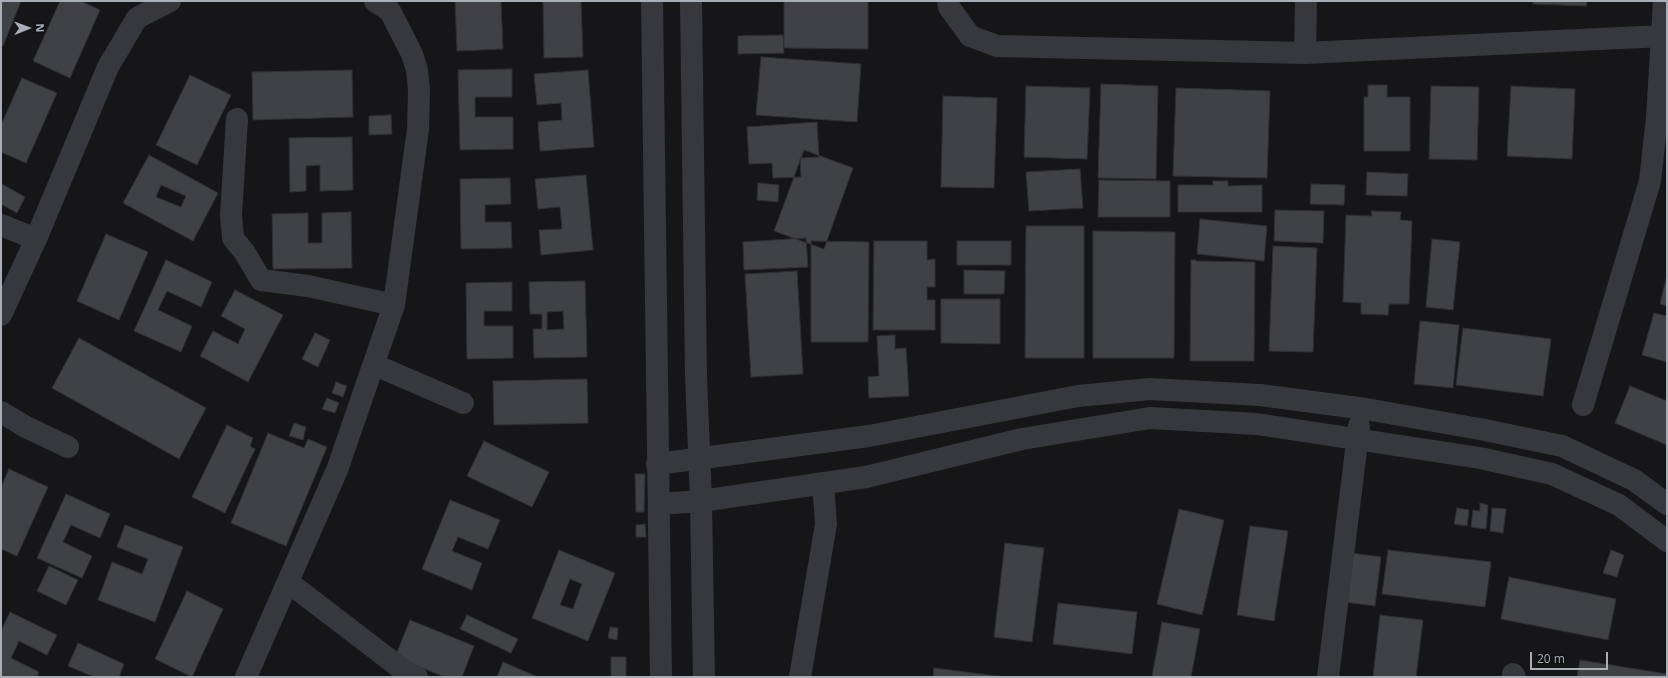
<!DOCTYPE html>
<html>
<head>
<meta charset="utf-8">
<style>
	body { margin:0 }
	#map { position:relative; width:1668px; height:678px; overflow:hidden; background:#161618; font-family:"Open Sans",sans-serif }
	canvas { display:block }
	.frame { position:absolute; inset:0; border:2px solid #a8adb8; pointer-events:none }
	.north { position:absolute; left:8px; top:8px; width:40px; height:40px; -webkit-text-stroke:3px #111113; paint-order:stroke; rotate:89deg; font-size:11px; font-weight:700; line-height:16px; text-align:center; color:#a8adb8 }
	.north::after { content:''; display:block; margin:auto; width:14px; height:18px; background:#a8adb8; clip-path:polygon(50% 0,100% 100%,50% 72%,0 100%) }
	.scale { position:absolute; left:1530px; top:652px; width:78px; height:18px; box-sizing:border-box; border:2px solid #a8adb8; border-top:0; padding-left:5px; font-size:12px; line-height:14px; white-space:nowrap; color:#a8adb8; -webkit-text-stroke:3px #111113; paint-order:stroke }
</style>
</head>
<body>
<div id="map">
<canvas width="1668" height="678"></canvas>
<div class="frame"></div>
<div class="north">N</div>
<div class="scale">20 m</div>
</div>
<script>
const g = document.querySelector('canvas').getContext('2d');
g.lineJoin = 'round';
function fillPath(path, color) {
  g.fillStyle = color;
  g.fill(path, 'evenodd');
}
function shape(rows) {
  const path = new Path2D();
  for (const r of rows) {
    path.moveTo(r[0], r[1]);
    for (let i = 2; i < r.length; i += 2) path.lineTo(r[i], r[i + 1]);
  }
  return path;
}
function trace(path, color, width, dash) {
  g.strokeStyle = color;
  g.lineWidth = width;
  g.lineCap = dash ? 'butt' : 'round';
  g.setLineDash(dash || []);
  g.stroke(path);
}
const building = shape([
	[1,1,21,1,3,46,1,45,1,1],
	[60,1,81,1,100,10,70,78,33,61,60,1],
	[455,1,501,1,503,49,457,51,455,1],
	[543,1,581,1,583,57,544,58,543,1],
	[784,1,868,1,868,49,784,48,784,1],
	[1533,1,1587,1,1586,6,1533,4,1533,1],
	[783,35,784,53,738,54,738,36,783,35],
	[761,57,861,64,857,122,756,115,761,57],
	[512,69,512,97,475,97,475,117,513,117,513,149,460,150,458,70,512,69],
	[352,70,353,117,253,120,252,72,352,70],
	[588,70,594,147,540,151,538,122,562,120,561,103,537,105,534,74,588,70],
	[190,75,231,95,197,165,156,145,190,75],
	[22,78,57,93,26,163,1,152,1,125,22,78],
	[1101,84,1158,86,1156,179,1098,178,1101,84],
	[1368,85,1387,85,1387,97,1410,97,1410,151,1364,151,1364,97,1368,97,1368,85],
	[1026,86,1090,88,1087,159,1024,157,1026,86],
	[1431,86,1479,87,1477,160,1429,159,1431,86],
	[1511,86,1575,89,1572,159,1507,156,1511,86],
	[1176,88,1270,91,1267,178,1173,176,1176,88],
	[943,96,997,98,994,188,941,187,943,96],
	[391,115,392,134,369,135,369,116,391,115],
	[817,122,819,157,800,158,801,177,773,178,772,163,749,164,747,127,817,122],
	[352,137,353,190,320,191,320,165,306,166,306,191,290,192,289,138,352,137],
	[804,150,853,168,824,249,774,231,804,150],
	[149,155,218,193,193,241,123,203,149,155],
	[161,185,186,196,181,207,156,197,161,185],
	[1080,169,1083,208,1029,211,1026,172,1080,169],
	[1367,172,1408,174,1407,196,1366,195,1367,172],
	[586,175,593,250,541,255,539,230,562,229,560,207,538,209,535,179,586,175],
	[510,178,511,204,485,205,485,222,511,222,512,248,461,249,460,179,510,178],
	[1099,180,1170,181,1170,217,1098,217,1099,180],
	[1213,181,1228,181,1228,186,1262,185,1262,212,1178,212,1178,185,1213,185,1213,181],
	[758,183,779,185,778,202,757,200,758,183],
	[2,184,25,197,17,213,1,204,2,184],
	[1311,184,1345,185,1344,205,1310,204,1311,184],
	[1275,210,1324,211,1323,243,1274,241,1275,210],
	[1371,211,1401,212,1400,220,1412,221,1409,304,1389,304,1388,315,1361,314,1361,303,1343,302,1346,215,1372,216,1371,211],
	[351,212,352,268,273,269,272,214,308,213,308,243,322,243,322,213,351,212],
	[1200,219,1267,226,1264,261,1197,254,1200,219],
	[1026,226,1084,226,1084,358,1025,358,1026,226],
	[1093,231,1175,232,1174,358,1093,358,1093,231],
	[106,234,148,252,119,320,77,301,106,234],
	[806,238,808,267,744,270,743,242,806,238],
	[1432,239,1460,242,1453,310,1426,307,1432,239],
	[811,241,869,242,868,342,811,342,811,241],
	[874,241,927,241,927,260,935,259,935,287,927,287,927,300,935,300,935,330,873,330,874,241],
	[957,241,1011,241,1011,265,957,265,957,241],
	[1273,246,1317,248,1313,352,1269,351,1273,246],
	[166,260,212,282,201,307,167,291,158,310,192,326,181,352,134,331,166,260],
	[1191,260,1196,260,1196,261,1255,262,1254,361,1190,361,1191,260],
	[964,270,1005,271,1004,294,964,294,964,270],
	[797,271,803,374,751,377,745,274,797,271],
	[1667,275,1667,306,1660,304,1667,275],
	[585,281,587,357,534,358,533,329,542,329,542,314,530,314,529,282,585,281],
	[563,311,564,329,547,330,547,312,563,311],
	[512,282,512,311,484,311,484,326,513,326,513,358,467,359,466,283,512,282],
	[235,290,283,315,248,382,200,356,213,331,238,344,245,329,221,316,235,290],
	[941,299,1000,299,1000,344,941,343,941,299],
	[1654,313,1667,316,1667,362,1642,355,1654,313],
	[1420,321,1459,325,1453,388,1414,384,1420,321],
	[1463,328,1551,339,1543,396,1456,385,1463,328],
	[315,333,330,340,318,367,302,359,315,333],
	[895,335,895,349,906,348,909,396,869,398,868,377,879,376,877,336,895,335],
	[79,338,206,408,179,459,52,388,79,338],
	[587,379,588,423,494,425,493,381,587,379],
	[336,382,347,386,343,397,332,393,336,382],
	[1630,386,1667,401,1667,445,1615,423,1630,386],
	[327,398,339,403,335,413,322,409,327,398],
	[294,423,306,427,303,440,289,436,294,423],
	[227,425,253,438,250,446,255,449,225,513,192,497,227,425],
	[268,433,304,448,308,439,327,447,286,546,231,523,268,433],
	[484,441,549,472,532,507,467,476,484,441],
	[9,469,48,487,17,556,1,549,1,487,9,469],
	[635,474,645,474,644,512,636,512,635,474],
	[66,494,110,514,100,538,71,525,63,542,92,556,82,578,37,558,66,494],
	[450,500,500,520,488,549,458,537,452,551,482,563,472,590,422,569,450,500],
	[1480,503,1488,505,1486,529,1471,527,1473,510,1480,511,1480,503],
	[1457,508,1469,510,1467,526,1454,524,1457,508],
	[1492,508,1506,509,1503,533,1490,531,1492,508],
	[1179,509,1224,520,1202,615,1157,604,1179,509],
	[645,524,646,537,636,537,636,525,645,524],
	[125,525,183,547,155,622,98,600,112,562,142,574,148,559,117,547,125,525],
	[1250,526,1288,531,1274,621,1237,615,1250,526],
	[1005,543,1044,548,1032,642,994,637,1005,543],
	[559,550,615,573,588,641,532,618,559,550],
	[570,579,582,584,573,609,560,605,570,579],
	[1388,550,1491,562,1485,607,1382,594,1388,550],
	[1611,550,1624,555,1617,577,1603,573,1611,550],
	[1351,553,1381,557,1375,606,1345,602,1351,553],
	[49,566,78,580,66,605,37,591,49,566],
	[1509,577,1616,599,1608,640,1501,619,1509,577],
	[187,591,223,609,192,677,155,659,187,591],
	[1058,603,1137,612,1132,654,1053,644,1058,603],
	[10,612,57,635,47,655,19,641,11,658,39,672,37,677,1,677,1,631,10,612],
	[467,615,518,639,511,653,460,629,467,615],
	[1380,615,1423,620,1416,677,1373,677,1380,615],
	[410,620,474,646,462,677,445,677,395,657,410,620],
	[1162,622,1200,629,1191,677,1152,677,1162,622],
	[610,627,618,628,617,640,608,638,610,627],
	[78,643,124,664,119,677,94,677,68,666,78,643],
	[611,657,626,657,626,677,611,677,611,657],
	[1580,660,1667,674,1667,677,1577,677,1580,660],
	[503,662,538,677,497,677,503,662],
	[934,668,1005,677,933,677,934,668]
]);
const minor = shape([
	[652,1,661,677],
	[691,1,696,376,701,501,704,677],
	[948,1,949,7,970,36,997,46,1305,53,1663,36],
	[1305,53,1306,1],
	[237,119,231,215,233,238,245,253,261,280,308,286,394,305],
	[1,225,36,239],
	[1,315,36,239,108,67,137,18,170,1],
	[375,365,463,403],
	[1583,405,1650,181,1657,118,1664,1],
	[1,412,26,427,68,447],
	[657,464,869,436,1078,396,1150,389,1260,395,1366,409,1485,430,1562,446,1634,480,1667,504],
	[659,504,701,501,866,477,1022,439,1150,418,1257,424,1480,458,1552,474,1619,505,1667,541],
	[288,582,403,670,417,677],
	[1513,674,1515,677],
	[246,677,337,470,394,305,418,129,419,91,417,70,412,54,390,11,375,1],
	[800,677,826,524,823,483],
	[1328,677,1359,426]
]);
fillPath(building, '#404145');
trace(building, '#303034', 1);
trace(minor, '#37383d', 22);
</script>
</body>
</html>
